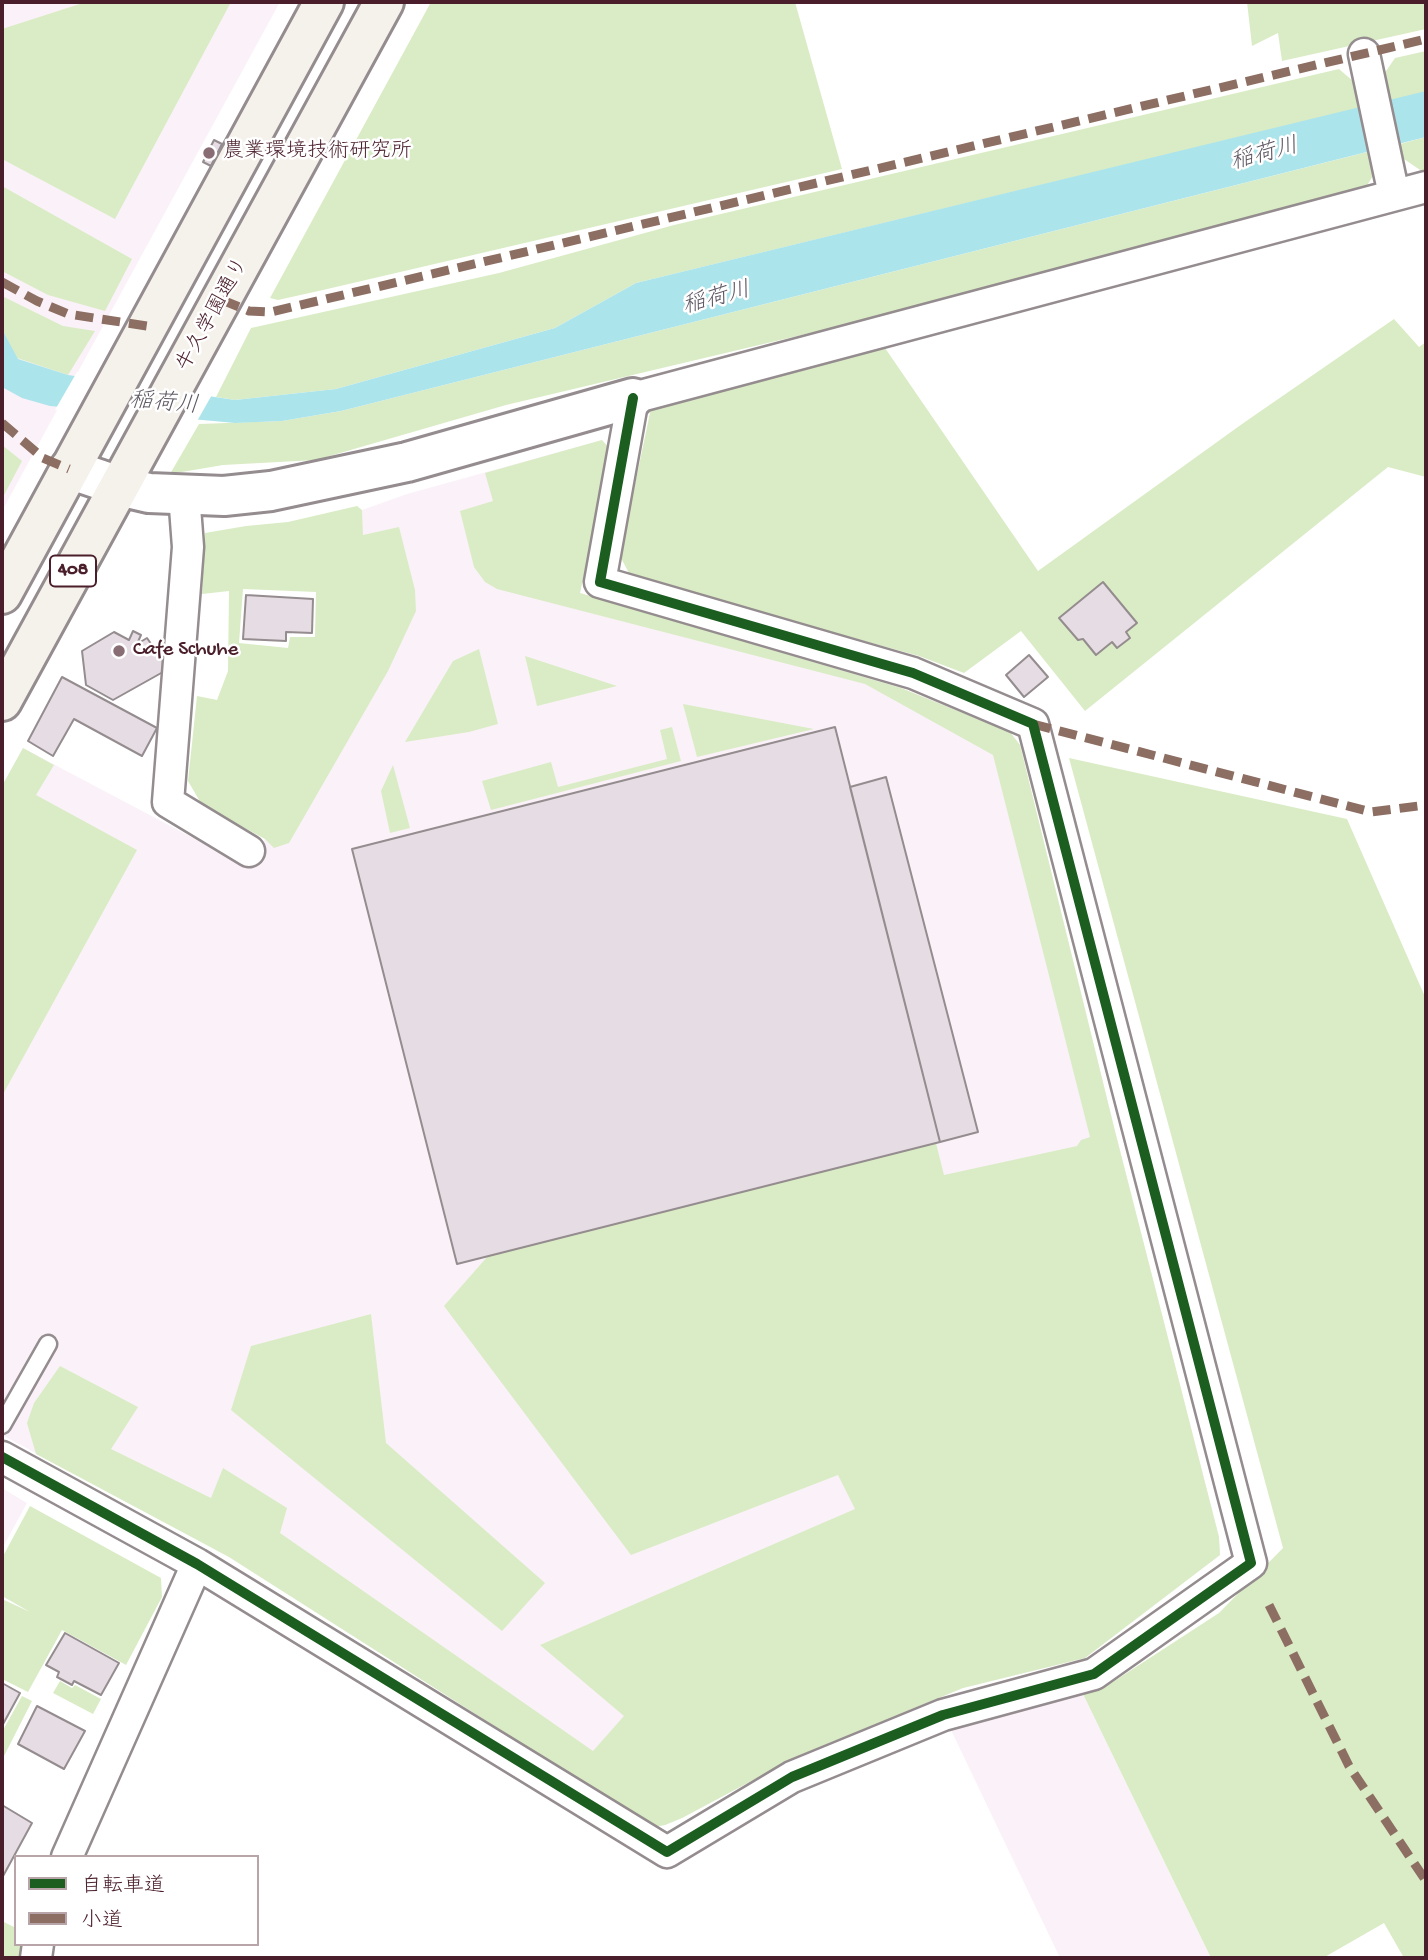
<!DOCTYPE html>
<html>
<head>
<meta charset="utf-8">
<style>
	body { margin:0 }
	#map { position:relative; width:1428px; height:1960px; overflow:hidden; background:#fff; font-family:"Gochi Hand","Klee One",sans-serif }
	canvas { display:block }
	.frame { position:absolute; inset:0; border:4px solid #4a1f2b; pointer-events:none }
	.legend { position:absolute; left:14px; top:1855px; width:245px; height:91px; box-sizing:border-box; background:#fff; border:2px solid #b7a5aa; margin:0; padding:9px 12px; list-style:none; font-size:21px; color:#4a1f2b }
	.legend li { display:flex; align-items:center; gap:14px; height:35px }
	.legend b { width:35px; border:2px solid #b7a5aa }
</style>
</head>
<body>
<div id="map">
<canvas width="1428" height="1960"></canvas>
<div class="frame"></div>
<ul class="legend">
<li><b style="height:9px;background:#1b5e20"></b>自転車道</li>
<li><b style="height:9px;background:#8d6e63"></b>小道</li>
</ul>
</div>
<script>
const g = document.querySelector('canvas').getContext('2d');
g.lineJoin = 'round';
function fillPath(path, color) {
  g.fillStyle = color;
  g.fill(path, 'evenodd');
}
function shape(rows) {
  const path = new Path2D();
  for (const r of rows) {
    path.moveTo(r[0], r[1]);
    for (let i = 2; i < r.length; i += 2) path.lineTo(r[i], r[i + 1]);
  }
  return path;
}
function trace(path, color, width, dash) {
  g.strokeStyle = color;
  g.lineWidth = width;
  g.lineCap = dash ? 'butt' : 'round';
  g.setLineDash(dash || []);
  g.stroke(path);
}
function drawText(font, color, halo, rows, align = 'center') {
  g.font = font + ' "Gochi Hand","Klee One",sans-serif';
  g.lineWidth = 5;
  g.setLineDash([]);
  g.textBaseline = 'middle';
  g.strokeStyle = halo;
  g.fillStyle = color;
  for (const [text, x, y, turn = 0] of rows) {
    g.save();
    g.translate(x, y);
    g.rotate((+turn || 0) * Math.PI / 180);
    g.textAlign = isNaN(turn) ? turn : align;
    if (halo) g.strokeText(text, 0, 0);
    g.fillText(text, 0, 0);
    g.restore();
  }
}
const built = shape([
	[2,2,280,2,2,511],
	[602,440,610,449,580,593,901,688,1010,732,1020,745,1115,1131,1219,1537,1220,1555,1085,1658,963,1688,800,1755,682,1818,665,1825,653,1827,229,1557,2,1435,2,786,23,748,250,868,265,839,363,556,362,510,407,494],
	[2,1488,27,1503,2,1549],
	[1083,1694,1211,1958,1060,1958,950,1728]
]);
const green = shape([
	[86,2,231,2,115,219,2,159,2,29],
	[431,2,795,2,842,169,323,290,278,300,270,298],
	[1247,2,1426,2,1426,29,1282,61,1278,33,1252,46],
	[1426,51,1426,92,1390,101,1384,74,1395,58],
	[1339,69,1353,81,1359,108,636,283,555,328,336,389,235,400,216,397,251,328,499,273,674,225],
	[1426,137,1426,174,1404,159,1400,144],
	[1371,151,1376,171,1366,187,907,310,506,405,316,460,223,465,170,474,199,424,282,421,341,411],
	[2,186,132,259,105,311,48,295,2,271],
	[4,297,63,326,95,331,68,375,17,358,2,329,2,301],
	[1394,319,1419,347,1426,342,1426,477,1388,467,1085,711,1021,631,964,673,919,656,631,577,620,556,651,408,885,348,1038,571,1242,424],
	[1060,618,1126,632,1130,638,1118,648,1112,642,1078,640],
	[602,440,610,449,580,593,901,688,1010,732,1020,745,1115,1131,1219,1537,1220,1555,1085,1658,963,1688,800,1755,682,1818,665,1825,653,1827,229,1557,36,1454,27,1423,34,1403,60,1366,138,1407,111,1449,211,1498,223,1468,287,1508,280,1533,593,1751,624,1716,540,1645,855,1509,838,1475,631,1555,444,1306,488,1256,936,1143,944,1175,1077,1146,1081,1140,1090,1137,993,755,865,684,497,589,485,582,474,567,460,511,493,501,485,473],
	[2,445,22,461,2,499],
	[357,506,362,510,363,535,399,527,415,590,416,611,388,671,289,843,274,848,265,839,202,805,188,781,197,696,217,700,228,671,229,591,202,594,205,533,246,526,288,522],
	[243,589,316,592,315,637,290,637,288,648,239,643],
	[479,649,498,724,469,732,405,742,453,661],
	[525,656,617,686,537,706],
	[683,704,814,729,697,757],
	[672,727,681,761,491,810,482,781,551,762,558,787,667,759,660,730],
	[23,748,54,765,36,795,137,850,2,1096,2,786],
	[1069,758,1347,819,1426,999,1426,1958,1404,1958,1384,1923,1323,1958,1211,1958,1083,1694,1102,1689,1219,1613,1283,1548],
	[393,765,410,828,390,833,381,791],
	[371,1314,386,1443,545,1583,502,1631,231,1410,251,1346],
	[30,1506,161,1578,162,1597,126,1665,62,1630,28,1692,2,1679,2,1599,30,1612,2,1596,2,1558],
	[60,1681,72,1688,75,1685,101,1699,93,1714,53,1693],
	[22,1696,32,1701,2,1760,2,1732],
	[2,1921,16,1928,16,1944,21,1944,19,1958,2,1958]
]);
const water = shape([
	[1426,91,1426,137,341,411,282,421,235,423,50,406,22,398,2,387,2,329,18,359,68,375,235,400,336,389,555,328,636,283]
]);
const pier = shape([
	[77,372,213,393,196,423,55,410]
]);
const building = shape([
	[214,140,222,144,211,166,203,162,214,140],
	[1103,582,1137,623,1126,632,1130,638,1117,648,1112,642,1096,655,1083,639,1078,640,1059,618,1103,582],
	[246,595,313,599,312,633,286,632,286,641,243,639,246,595],
	[133,631,141,635,137,644,147,638,163,661,163,672,113,700,86,685,82,651,114,632,129,640,133,631],
	[1029,655,1048,677,1024,697,1006,675,1029,655],
	[62,677,157,728,142,756,74,719,53,756,28,741,62,677],
	[835,727,940,1142,457,1264,352,849,835,727],
	[886,777,978,1132,940,1142,850,787,886,777],
	[65,1633,119,1663,101,1695,74,1681,72,1685,57,1677,59,1672,46,1665,65,1633],
	[2,1683,20,1693,2,1726,2,1683],
	[37,1706,85,1731,64,1769,18,1744,37,1706],
	[2,1805,32,1823,2,1878,2,1805]
]);
const service = shape([
	[2,1425,48,1344]
]);
const minor = shape([
	[1364,54,1394,195],
	[184,494,188,547,168,802,249,851],
	[2,1457,197,1564,667,1852,792,1777,943,1715,1094,1674,1251,1563,1033,724,913,673,600,582,633,398,1426,187],
	[67,1857,197,1564],
	[36,1958,38,1944]
]);
const tertiary = shape([
	[69,469,119,486,149,493,224,496,271,491,407,462,633,398]
]);
const trunk = shape([
	[2,594,324,2],
	[2,701,384,2]
]);
const quiet = shape([
	[2,282,37,301,68,314,147,326],
	[222,300,249,311,271,312,1426,39],
	[2,423,43,458,69,469],
	[1033,724,1371,812,1426,805],
	[1269,1605,1349,1766,1426,1881]
]);
const cycleway = shape([
	[2,1457,197,1564,667,1852,792,1777,943,1715,1094,1674,1251,1563,1033,724,913,673,600,582,633,398]
]);
const markers = [
	[209,153,7,"#896d75"],
	[119,651,7,"#896d75"]
];
const shields = [
	[73,571,46]
];
const shieldNames = [
	["408",73,571]
];
const poiNames = [
	["農業環境技術研究所",223,153],
	["Cafe Schuhe",133,651]
];
const streetNames = [
	["牛久学園通り",214,315,-61]
];
const waterNames = [
	["稲荷川",1265,156,-15],
	["稲荷川",717,300,-15],
	["稲荷川",164,405,5]
];
fillPath(built, '#faf2f8');
fillPath(green, '#daecc5');
fillPath(water, '#ace4eb');
fillPath(pier, '#fff');
fillPath(building, '#e6dce3');
trace(building, '#948c8e', 2);
trace(service, '#948c8e', 21);
trace(minor, '#948c8e', 35);
trace(tertiary, '#948c8e', 44);
trace(trunk, '#948c8e', 44);
trace(service, '#fff', 16);
trace(minor, '#fff', 30);
trace(tertiary, '#fff', 38);
trace(trunk, '#f5f1eb', 38);
trace(quiet, '#8d6e63', 9, [18, 9]);
trace(cycleway, '#1b5e20', 10);
for (const [x, y, r, color] of markers) {
  const dot = new Path2D();
  dot.arc(x, y, r, 0, 2 * Math.PI);
  g.fillStyle = color;
  g.fill(dot);
  trace(dot, '#fff', 2.5);
}
for (const [x, y, w] of shields) {
  const box = new Path2D();
  box.roundRect(x - w / 2, y - 15.5, w, 31, 5);
  g.fillStyle = '#fff';
  g.fill(box);
  trace(box, '#4a1f2b', 2);
}
drawText('bold 19px', '#4a1f2b', null, shieldNames);
drawText('21px', '#4a1f2b', '#fff', poiNames, 'left');
drawText('21px', '#4a1f2b', '#fff', streetNames);
drawText('italic 23px', '#5d5762', '#fff', waterNames);
</script>
</body>
</html>
